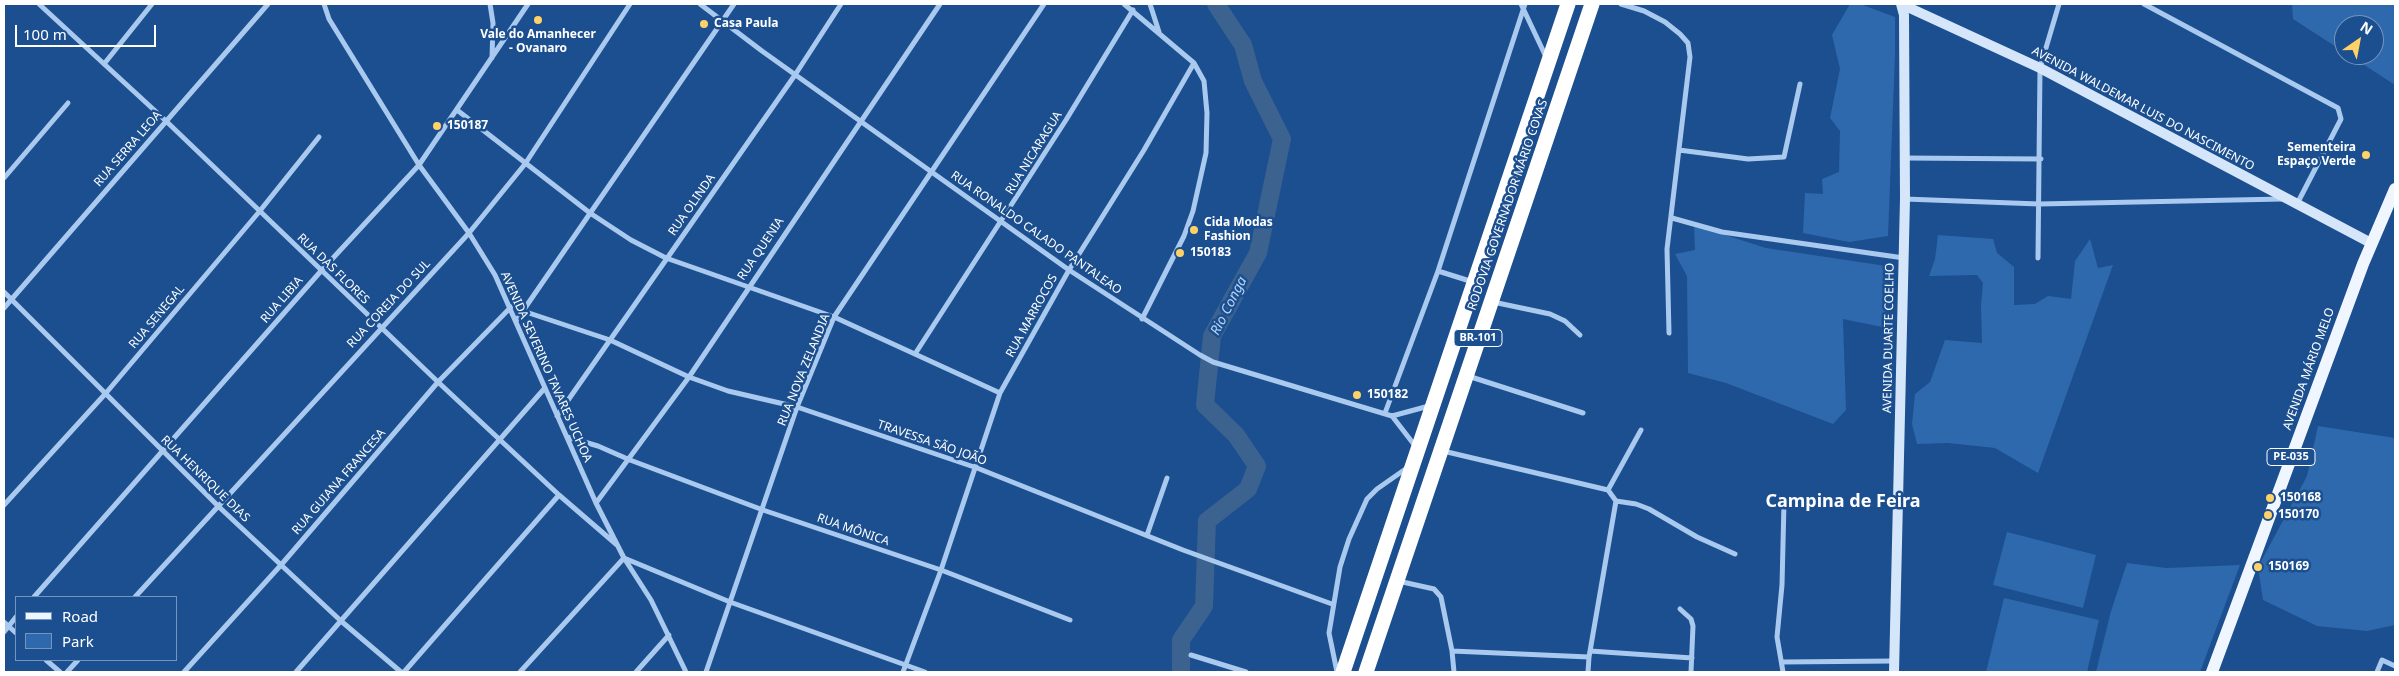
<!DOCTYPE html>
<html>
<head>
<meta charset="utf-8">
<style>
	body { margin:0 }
	#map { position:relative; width:2399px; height:676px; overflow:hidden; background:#1b4f8f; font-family:"Noto Sans",sans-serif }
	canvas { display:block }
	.frame { position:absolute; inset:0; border:5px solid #fff; pointer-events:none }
	.legend { position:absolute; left:15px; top:596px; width:162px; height:65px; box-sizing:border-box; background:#1b4f8f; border:1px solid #7695bc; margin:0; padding:6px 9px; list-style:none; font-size:15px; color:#fff }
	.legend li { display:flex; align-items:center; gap:10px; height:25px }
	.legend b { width:25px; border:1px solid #7695bc }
	.north { position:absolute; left:2334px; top:15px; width:50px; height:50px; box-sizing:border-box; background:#1b4f8f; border:1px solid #7695bc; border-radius:50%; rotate:33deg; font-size:14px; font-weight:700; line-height:20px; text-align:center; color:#fff }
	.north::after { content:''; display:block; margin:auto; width:18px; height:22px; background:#ffd166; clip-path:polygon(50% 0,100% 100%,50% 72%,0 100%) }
	.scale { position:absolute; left:15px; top:25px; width:141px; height:22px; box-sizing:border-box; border:2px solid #fff; border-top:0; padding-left:6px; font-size:15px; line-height:18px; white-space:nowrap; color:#fff; -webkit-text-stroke:4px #1b4f8f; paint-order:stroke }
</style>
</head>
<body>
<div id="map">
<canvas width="2399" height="676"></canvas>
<div class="frame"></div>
<ul class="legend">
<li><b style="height:6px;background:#f0f6ff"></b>Road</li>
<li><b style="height:14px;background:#2e69ad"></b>Park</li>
</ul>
<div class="north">N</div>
<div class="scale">100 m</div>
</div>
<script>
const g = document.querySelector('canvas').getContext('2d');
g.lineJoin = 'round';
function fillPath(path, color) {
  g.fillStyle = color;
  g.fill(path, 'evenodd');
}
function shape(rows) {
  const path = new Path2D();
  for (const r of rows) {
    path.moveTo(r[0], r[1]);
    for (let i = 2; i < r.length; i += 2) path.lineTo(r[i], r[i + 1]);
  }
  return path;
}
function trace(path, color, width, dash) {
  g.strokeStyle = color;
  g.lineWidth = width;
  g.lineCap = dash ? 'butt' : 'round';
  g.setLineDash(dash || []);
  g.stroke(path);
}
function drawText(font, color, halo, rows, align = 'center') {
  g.font = font + ' "Noto Sans",sans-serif';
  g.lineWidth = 5;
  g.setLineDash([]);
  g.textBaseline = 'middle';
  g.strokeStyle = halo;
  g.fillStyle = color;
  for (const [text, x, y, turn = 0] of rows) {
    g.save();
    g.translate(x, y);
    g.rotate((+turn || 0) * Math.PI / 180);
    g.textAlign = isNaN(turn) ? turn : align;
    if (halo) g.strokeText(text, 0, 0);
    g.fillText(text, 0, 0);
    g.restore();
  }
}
const green = shape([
	[1850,4,1860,4,1895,17,1895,55,1888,236,1849,242,1803,233,1805,193,1823,194,1822,179,1839,172,1840,131,1830,118,1840,69,1832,35],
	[2292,4,2395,4,2395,85,2349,55,2374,55,2374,25,2344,25,2344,52,2293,19],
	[1694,225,1766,248,1886,266,1887,328,1843,319,1846,410,1833,424,1726,383,1688,373,1687,276,1675,254,1695,250],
	[1938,235,1993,239,1997,253,2014,267,2014,305,2035,304,2048,296,2071,299,2075,261,2090,239,2098,268,2113,265,2038,473,1995,448,1948,443,1917,444,1912,424,1915,394,1930,382,1945,340,1982,343,1981,305,1983,283,1977,275,1929,276,1935,259],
	[2318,426,2395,438,2395,625,2367,631,2317,626,2263,600,2258,567,2307,476],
	[2007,532,2096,555,2083,608,1993,585],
	[2127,563,2166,568,2240,565,2200,672,2096,672,2111,611],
	[2004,598,2099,620,2087,672,1986,672]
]);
const river = shape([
	[1181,672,1181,640,1204,606,1207,521,1248,489,1257,466,1236,435,1205,405,1212,336,1258,253,1282,139,1253,81,1243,45,1216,4]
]);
const street = shape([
	[39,4,166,121,438,382,559,495,617,545],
	[324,4,329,19,419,165,469,233,495,275,596,503,624,558,651,600,686,672],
	[490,4,493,23,492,58],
	[700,4,762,51,1069,270,1200,355,1213,362,1392,416],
	[1150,4,1159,32],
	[1521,4,1547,59],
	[1621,4,1644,11,1665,22,1680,34,1688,43,1690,57,1667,249,1669,333],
	[2144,4,2338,108,2341,119,2297,204],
	[104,64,152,4],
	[457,110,590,213,631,240,666,258,834,317,1000,393],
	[1679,150,1748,159,1784,157,1800,84],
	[1904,158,2041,159],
	[4,178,68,103],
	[1905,199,2039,204,2283,199],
	[1672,218,1722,232,1904,258],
	[2038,258,2040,68,2059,4],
	[1438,271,1473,282],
	[4,292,218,506,341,621,401,672],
	[1493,302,1550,314,1565,321,1580,335],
	[4,308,268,4],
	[523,311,610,340,689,377,728,391,797,407,977,468,1183,550,1332,604],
	[1142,319,1184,236,1193,211,1206,153,1207,113,1204,81,1194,63],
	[516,321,734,4],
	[915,354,1066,120,1133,10],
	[1468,376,1583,413],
	[1385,413,1438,271,1525,4],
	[557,416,795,75,841,4],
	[1392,416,1429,406],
	[1392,416,1416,447],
	[567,437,598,446,630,460,763,510,941,570,1070,620],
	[1443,451,1608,490,1616,501],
	[1608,490,1641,430],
	[1616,501,1636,504,1649,509,1697,537,1735,554],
	[596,503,689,377,940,4],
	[4,505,106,393,259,212,319,137],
	[1147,535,1167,478],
	[1398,581,1434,589,1441,597,1452,651,1454,672],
	[34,597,321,271,419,165,528,4],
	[135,597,469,233,525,164,630,4],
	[1680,609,1691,619,1693,626,1691,672],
	[4,622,16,633],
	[4,632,16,617],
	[1452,651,1589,657],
	[1590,651,1692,658],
	[1191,655,1246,672],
	[46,660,60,672],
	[1782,662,1894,661],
	[67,672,78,660],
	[184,672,281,565,438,382,511,307],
	[296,672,544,389],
	[404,672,559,495],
	[520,672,624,558,730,602,925,672],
	[636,672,669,635],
	[706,672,797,407,834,317,1044,4],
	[903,672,941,570,1000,393,1069,270,1144,150,1194,63,1124,4],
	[1337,672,1329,633,1340,567,1349,539,1367,499,1377,489,1407,468],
	[1588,672,1589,657,1616,501],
	[1783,672,1777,637,1782,585,1784,503],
	[2377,672,2382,660,2395,666]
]);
const secondary = shape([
	[1901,4,2040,68,2371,243],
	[1894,672,1905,199,1904,15,1901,4]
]);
const primary = shape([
	[2212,672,2363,264,2395,189]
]);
const highway = shape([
	[1343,672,1568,4],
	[1366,672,1592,4]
]);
const markers = [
	[538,20,5,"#ffd166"],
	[704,24,5,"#ffd166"],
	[437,126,5,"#ffd166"],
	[2366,155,5,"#ffd166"],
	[1194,230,5,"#ffd166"],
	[1180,253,5,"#ffd166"],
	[1357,395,5,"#ffd166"],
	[2270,498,5,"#ffd166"],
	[2268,515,5,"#ffd166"],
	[2258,567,5,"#ffd166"]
];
const shields = [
	[1478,338,48],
	[2291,457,48]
];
const shieldNames = [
	["BR-101",1478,338],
	["PE-035",2291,457]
];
const poiNames = [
	["Casa Paula",714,24],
	["Vale do Amanhecer",538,35,"center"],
	["- Ovanaro",538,49,"center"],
	["150187",447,126],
	["Sementeira",2356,148,"right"],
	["Espaço Verde",2356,162,"right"],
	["Cida Modas",1204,223],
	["Fashion",1204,237],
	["150183",1190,253],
	["150182",1367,395],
	["150168",2280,498],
	["150170",2278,515],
	["150169",2268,567]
];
const streetNames = [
	["AVENIDA WALDEMAR LUIS DO NASCIMENTO",2143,109,28],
	["RUA SERRA LEOA",128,149,-49],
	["RUA NICARAGUA",1034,153,-58],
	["RUA OLINDA",692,205,-55],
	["RODOVIA GOVERNADOR MÁRIO COVAS",1508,205,-71],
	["RUA RONALDO CALADO PANTALEAO",1036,233,35],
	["RUA QUENIA",761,249,-56],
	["RUA DAS FLORES",333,269,44],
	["RUA LIBIA",282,300,-49],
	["RUA COREIA DO SUL",389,304,-47],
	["RUA MARROCOS",1032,316,-61],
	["RUA SENEGAL",157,317,-50],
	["AVENIDA DUARTE COELHO",1889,338,-89],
	["AVENIDA SEVERINO TAVARES UCHOA",546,367,66],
	["AVENIDA MÁRIO MELO",2309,369,-70],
	["RUA NOVA ZELANDIA",804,370,-68],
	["TRAVESSA SÃO JOÃO",932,443,19],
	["RUA HENRIQUE DIAS",205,479,44],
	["RUA GUIANA FRANCESA",339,482,-49],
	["RUA MÔNICA",853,530,19]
];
const waterNames = [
	["Rio Conga",1229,306,-63]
];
const districtNames = [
	["Campina de Feira",1843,502]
];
fillPath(green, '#2e69ad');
trace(river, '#3c6290', 18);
trace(street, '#a9c9ee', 5);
trace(secondary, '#d6e6fa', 10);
trace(primary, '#f0f6ff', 12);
trace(highway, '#fff', 15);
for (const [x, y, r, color] of markers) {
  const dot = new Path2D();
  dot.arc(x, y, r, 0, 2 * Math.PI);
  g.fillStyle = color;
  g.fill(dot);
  trace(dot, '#1b4f8f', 2);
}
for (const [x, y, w] of shields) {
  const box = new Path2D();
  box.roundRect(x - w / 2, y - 8.5, w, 17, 4);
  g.fillStyle = '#1b4f8f';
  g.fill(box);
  trace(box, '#fff', 1);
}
drawText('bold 11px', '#fff', null, shieldNames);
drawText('bold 12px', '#fff', '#1b4f8f', poiNames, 'left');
drawText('12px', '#fff', '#1b4f8f', streetNames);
drawText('italic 14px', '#b5d3f5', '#1b4f8f', waterNames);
drawText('bold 18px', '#fff', '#1b4f8f', districtNames);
</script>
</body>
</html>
